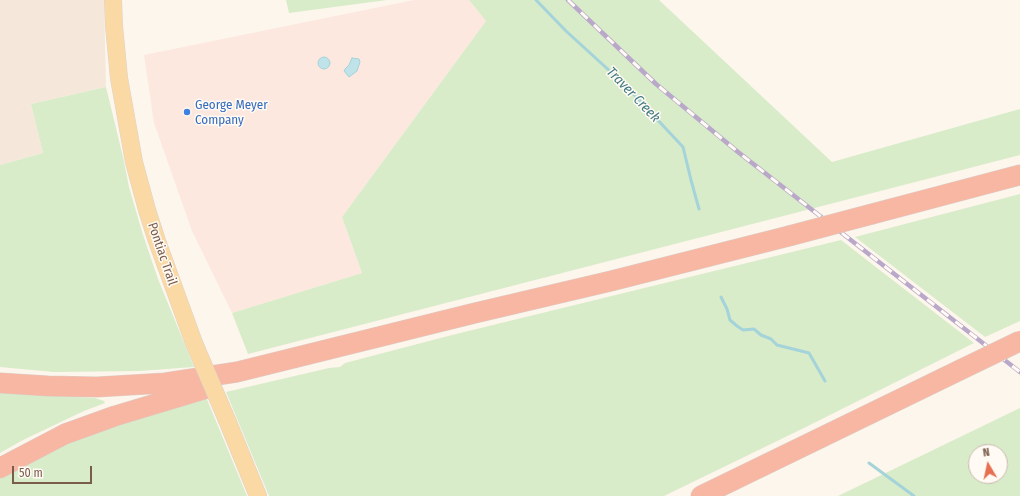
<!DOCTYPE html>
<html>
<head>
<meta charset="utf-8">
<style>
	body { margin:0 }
	#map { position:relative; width:1020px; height:496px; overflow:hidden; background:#fdf6ec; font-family:"Fira Sans Condensed",sans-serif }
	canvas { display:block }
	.north { position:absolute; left:968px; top:444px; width:40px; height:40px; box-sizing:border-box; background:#fffaf3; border:1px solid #cabbb1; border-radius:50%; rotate:351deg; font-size:11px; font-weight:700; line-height:16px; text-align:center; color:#7a5c4d }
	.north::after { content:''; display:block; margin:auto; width:14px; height:18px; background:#e76f51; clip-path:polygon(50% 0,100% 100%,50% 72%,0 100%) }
	.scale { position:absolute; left:12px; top:466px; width:80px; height:18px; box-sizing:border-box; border:2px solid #7a5c4d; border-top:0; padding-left:5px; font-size:12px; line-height:14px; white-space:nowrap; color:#7a5c4d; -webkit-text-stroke:3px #fffaf3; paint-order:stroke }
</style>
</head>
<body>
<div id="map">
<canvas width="1020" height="496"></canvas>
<div class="north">N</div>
<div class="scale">50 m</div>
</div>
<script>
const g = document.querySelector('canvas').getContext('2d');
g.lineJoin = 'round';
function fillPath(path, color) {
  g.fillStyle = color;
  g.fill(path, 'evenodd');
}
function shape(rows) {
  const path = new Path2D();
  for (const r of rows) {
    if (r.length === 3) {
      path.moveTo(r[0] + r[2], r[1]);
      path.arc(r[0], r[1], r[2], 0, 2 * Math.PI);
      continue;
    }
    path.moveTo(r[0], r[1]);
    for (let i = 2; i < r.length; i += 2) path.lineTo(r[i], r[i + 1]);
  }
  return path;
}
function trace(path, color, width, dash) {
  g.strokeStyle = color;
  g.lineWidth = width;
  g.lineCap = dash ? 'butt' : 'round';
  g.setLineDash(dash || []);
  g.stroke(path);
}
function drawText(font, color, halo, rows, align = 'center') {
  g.font = font + ' "Fira Sans Condensed",sans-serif';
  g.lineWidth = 3;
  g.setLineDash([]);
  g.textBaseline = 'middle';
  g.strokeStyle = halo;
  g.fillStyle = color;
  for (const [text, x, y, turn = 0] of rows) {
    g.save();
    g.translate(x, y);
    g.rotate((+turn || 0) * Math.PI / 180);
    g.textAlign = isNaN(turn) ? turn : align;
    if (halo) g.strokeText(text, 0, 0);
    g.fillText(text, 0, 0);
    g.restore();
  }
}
const residential = shape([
	[0,0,104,0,106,87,31,104,43,153,0,165]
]);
const commercial = shape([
	[414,0,469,0,486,21,342,217,362,273,232,313,192,231,154,123,144,55]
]);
const green = shape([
	[286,0,387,0,289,13],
	[469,0,659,0,832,162,1020,109,1020,155,248,354,232,313,362,273,342,217,486,21],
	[106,87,123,157,129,187,143,235,158,279,194,367,139,371,54,372,0,367,0,165,43,153,31,104],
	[1020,194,1020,321,985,337,855,237],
	[841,240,974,343,808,426,664,496,269,496,226,392,329,368,340,367,345,363,452,335],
	[0,393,95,398,104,401,105,403,84,411,23,440,0,453],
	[206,397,247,496,0,496,0,478,10,472,85,435],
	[1020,408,1020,496,838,496],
	[976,452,1000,452,1000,476,976,476]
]);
const water = shape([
	[324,63,6],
	[352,58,359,59,360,62,357,71,349,77,344,71,345,69,349,65,352,58]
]);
const stream = shape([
	[536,0,566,31,624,84,683,147,691,180,699,209],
	[721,297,727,309,730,320,737,326,743,330,754,329,761,335,771,339,777,345,809,353,825,381],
	[869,463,914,496]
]);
const major = shape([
	[113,0,114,26,119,78,134,162,147,210,157,241,194,343],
	[227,420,258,496]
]);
const highway = shape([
	[872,214,1020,175],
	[0,383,48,386,97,387,165,383,237,372,475,313,611,281,789,236],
	[0,468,65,434,115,416,208,388],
	[701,496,960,370]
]);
const rail = shape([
	[568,0,656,84,738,152,1020,372]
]);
const majorBridge = shape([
	[194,343,227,420]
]);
const highwayBridge = shape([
	[789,236,872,214],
	[960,370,1020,341]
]);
const markers = [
	[187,112,4,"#3f7fe0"]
];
const shopNames = [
	["George Meyer",195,105],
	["Company",195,120]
];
const streetNames = [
	["Pontiac Trail",162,254,71]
];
const waterNames = [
	["Traver Creek",633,95,46]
];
fillPath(residential, '#f5e8da');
fillPath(commercial, '#fde8e0');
fillPath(green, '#d8ecc9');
fillPath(water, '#bfe3e8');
trace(water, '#a5d3da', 1);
trace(stream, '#a5d3da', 3);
trace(major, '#dad1cd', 18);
trace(highway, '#dad1cd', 21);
trace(major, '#fbd9a5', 17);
trace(highway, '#f7b7a3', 20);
trace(rail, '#b9a8c9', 4.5);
trace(rail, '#fffaf3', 3, [9]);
trace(majorBridge, '#dad1cd', 18, []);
trace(highwayBridge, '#dad1cd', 21, []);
trace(majorBridge, '#fbd9a5', 17);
trace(highwayBridge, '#f7b7a3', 20);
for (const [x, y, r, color] of markers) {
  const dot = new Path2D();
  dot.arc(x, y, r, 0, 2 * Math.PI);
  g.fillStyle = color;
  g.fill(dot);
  trace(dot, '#fffaf3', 1.5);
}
drawText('13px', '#366cbe', '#fffaf3', shopNames, 'left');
drawText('13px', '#7a5c4d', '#fffaf3', streetNames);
drawText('italic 14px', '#437c86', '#fffaf3', waterNames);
</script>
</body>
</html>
